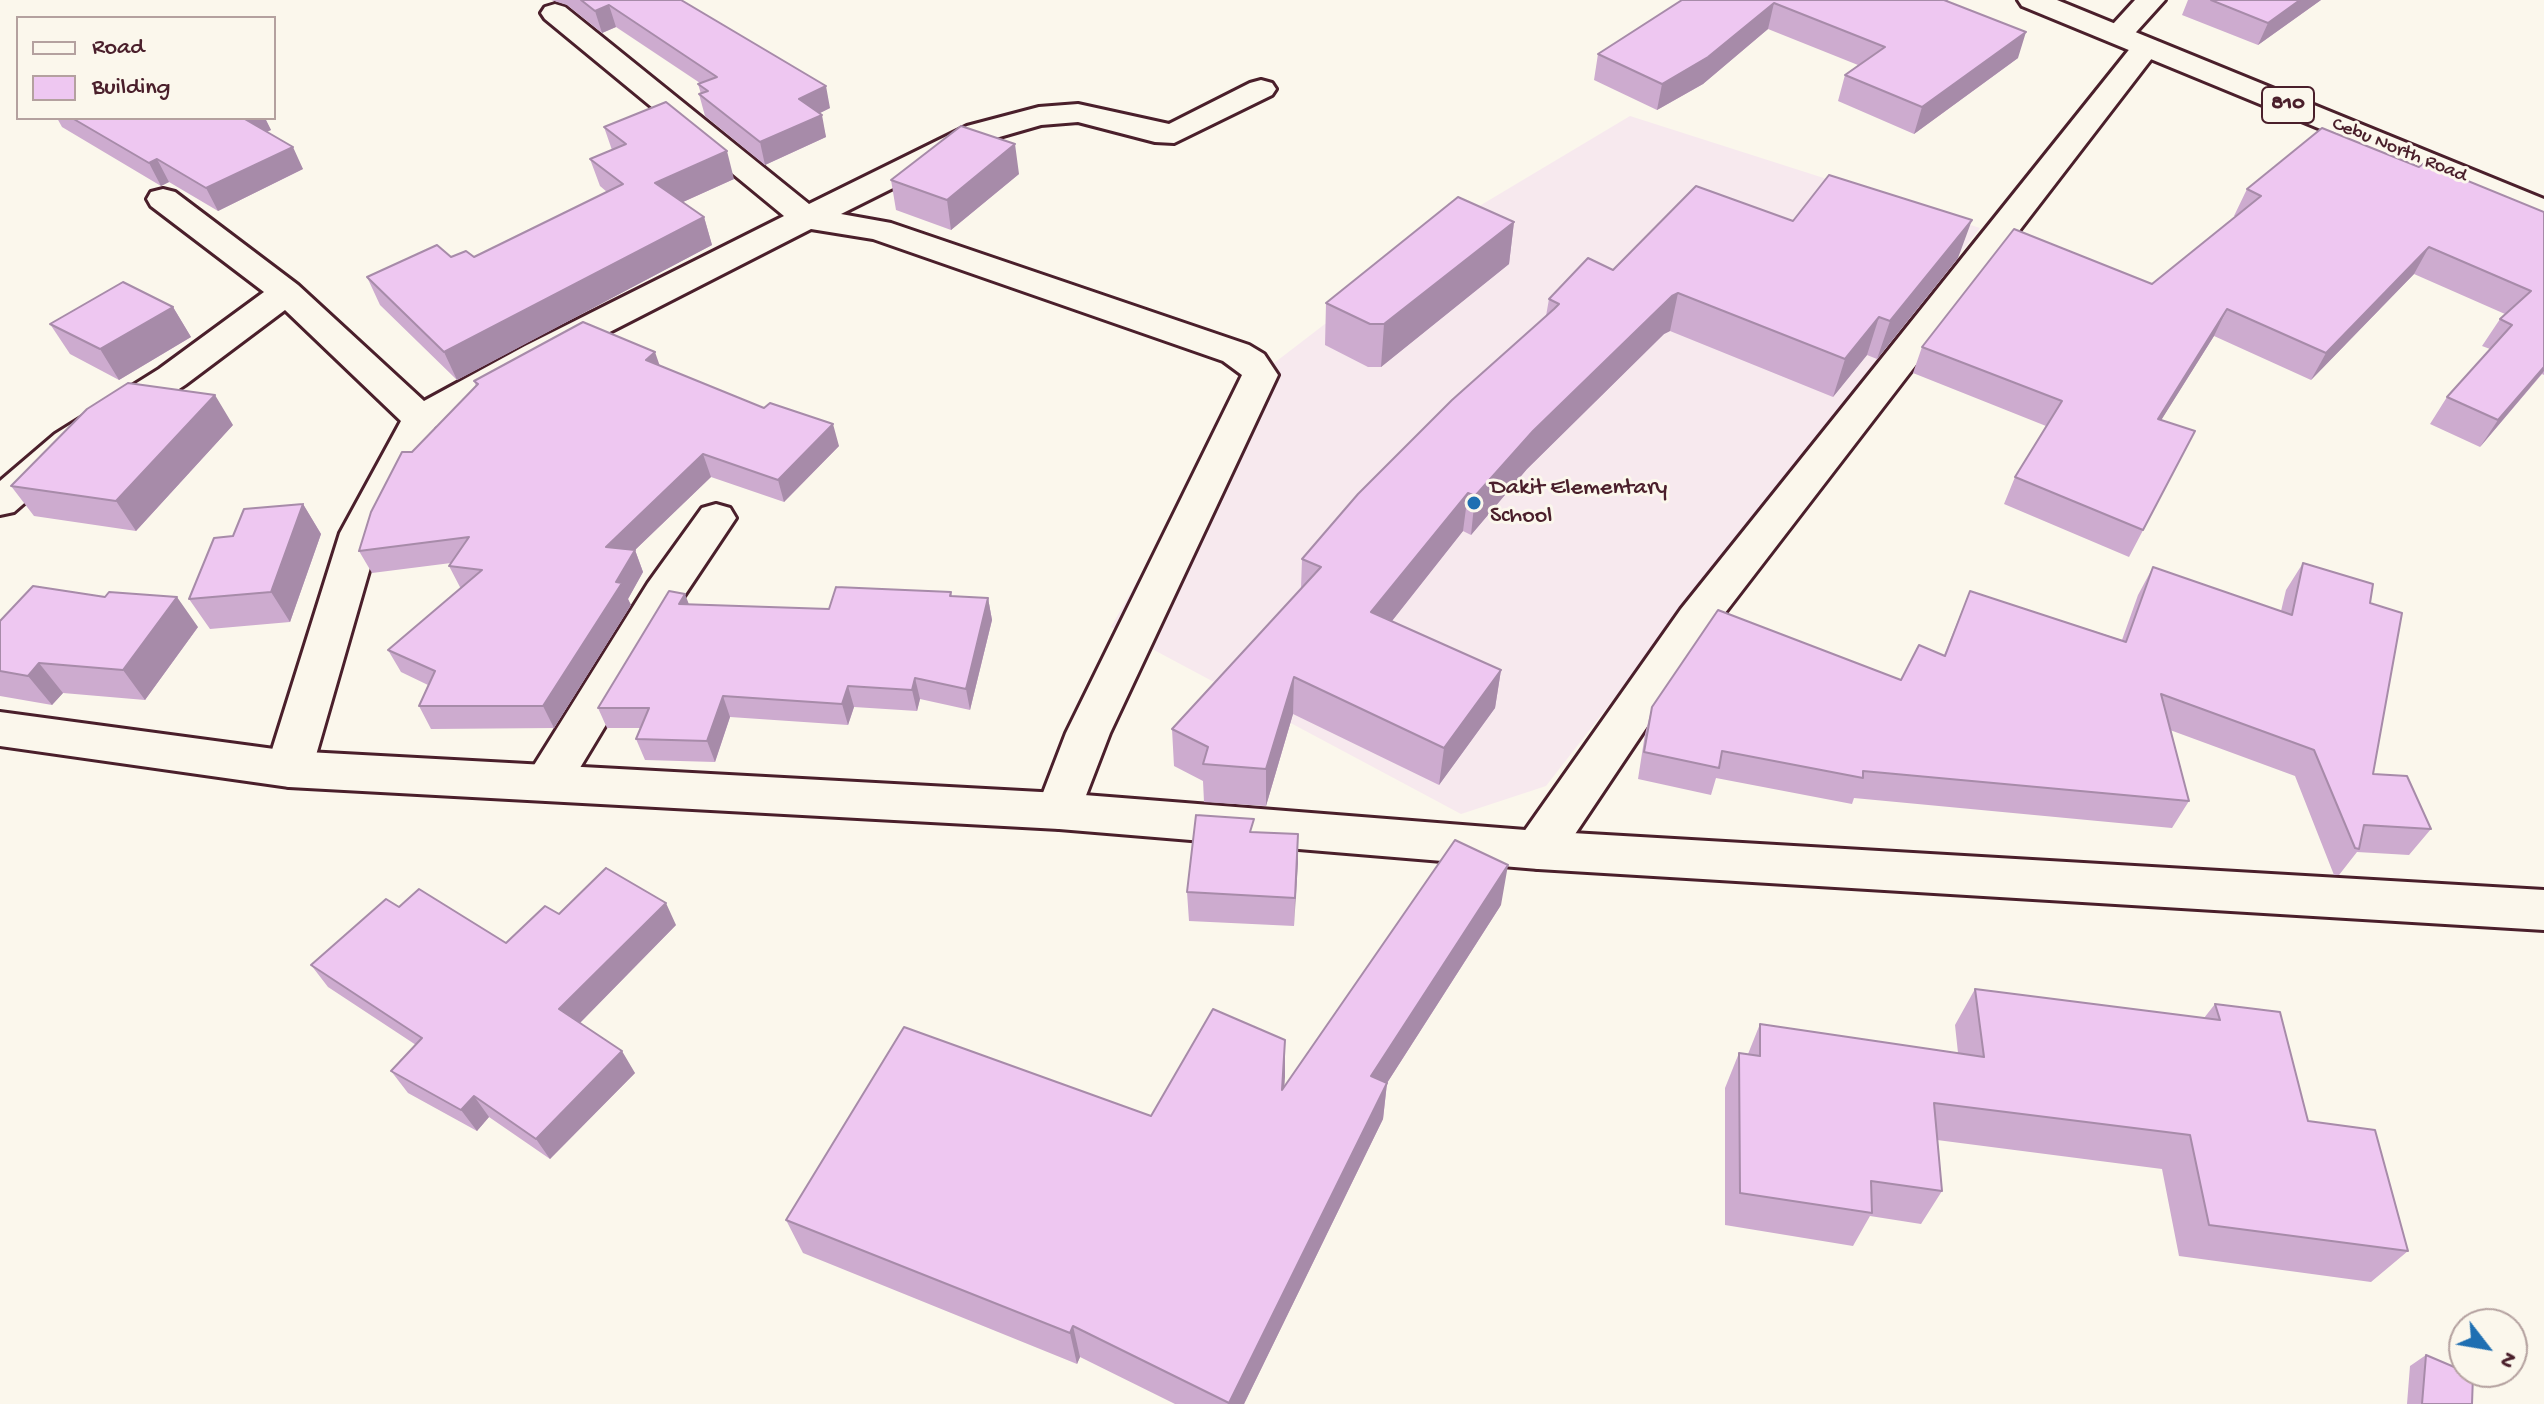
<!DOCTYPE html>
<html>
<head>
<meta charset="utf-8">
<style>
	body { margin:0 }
	#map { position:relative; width:2544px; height:1404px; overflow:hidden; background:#fbf7ec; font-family:"Gochi Hand",sans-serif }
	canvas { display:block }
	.legend { position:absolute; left:16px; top:16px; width:260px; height:104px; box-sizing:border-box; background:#fbf7ec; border:2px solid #b4a19f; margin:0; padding:10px 14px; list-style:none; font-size:24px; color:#4a1f2b }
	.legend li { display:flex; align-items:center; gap:16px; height:40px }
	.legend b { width:40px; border:2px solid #b4a19f }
	.north { position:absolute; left:2448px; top:1308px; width:80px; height:80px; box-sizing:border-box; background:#fbf7ec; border:2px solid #b4a19f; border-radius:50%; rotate:121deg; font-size:22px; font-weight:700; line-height:32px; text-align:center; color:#4a1f2b }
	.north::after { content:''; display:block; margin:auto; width:28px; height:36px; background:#1f6fb2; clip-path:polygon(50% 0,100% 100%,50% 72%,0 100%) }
</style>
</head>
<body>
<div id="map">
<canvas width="2544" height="1404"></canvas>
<ul class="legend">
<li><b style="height:10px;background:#fbf7ec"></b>Road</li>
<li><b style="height:22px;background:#eec7f1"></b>Building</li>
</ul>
<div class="north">N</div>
</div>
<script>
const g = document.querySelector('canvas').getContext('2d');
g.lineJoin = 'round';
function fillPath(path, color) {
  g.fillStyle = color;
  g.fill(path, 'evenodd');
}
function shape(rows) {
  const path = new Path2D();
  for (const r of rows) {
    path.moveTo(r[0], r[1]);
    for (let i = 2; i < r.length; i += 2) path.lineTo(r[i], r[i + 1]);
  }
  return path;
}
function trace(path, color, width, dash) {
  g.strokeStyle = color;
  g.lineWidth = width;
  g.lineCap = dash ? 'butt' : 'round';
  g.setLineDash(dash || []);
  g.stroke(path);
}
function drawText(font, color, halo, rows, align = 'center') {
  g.font = font + ' "Gochi Hand",sans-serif';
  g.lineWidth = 6;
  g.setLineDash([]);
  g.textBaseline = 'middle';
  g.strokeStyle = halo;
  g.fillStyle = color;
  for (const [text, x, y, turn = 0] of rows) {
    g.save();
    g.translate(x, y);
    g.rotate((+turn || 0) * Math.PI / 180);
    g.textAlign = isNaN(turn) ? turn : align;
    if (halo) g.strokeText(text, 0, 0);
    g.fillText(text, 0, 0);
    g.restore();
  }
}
const built = shape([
	[1630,116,1980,228,1546,786,1461,814,1111,627,1252,380,1476,208]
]);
const street = shape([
	[2135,0,2165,0,2128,41,2108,41,2103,35,2135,0],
	[555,4,565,7,809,204,967,126,1039,107,1078,104,1169,124,1250,83,1261,80,1272,83,1276,89,1272,95,1174,143,1155,142,1078,122,1041,125,989,140,841,214,891,223,1249,345,1264,354,1278,375,1110,733,1075,824,1059,829,1043,824,1036,811,1066,733,1242,375,1223,361,873,239,811,229,551,362,435,427,380,533,312,769,305,782,289,787,273,782,266,769,340,533,401,421,285,310,185,385,83,452,14,512,0,515,0,481,55,434,159,369,264,292,151,206,147,199,151,192,163,189,175,192,298,285,424,401,525,346,784,216,545,19,541,13,545,7,555,4],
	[2146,38,2156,41,2161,47,2156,53,1711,631,1555,864,1538,869,1521,864,1514,850,1521,836,1681,609,2136,41,2146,38],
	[716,504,730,508,736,518,678,605,563,796,547,801,531,796,524,783,531,770,648,583,702,508,716,504]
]);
const secondary = shape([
	[0,712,289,751,1059,793,1538,831,2544,890,2544,930,1538,869,1059,829,289,787,0,746,0,712]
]);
const highway = shape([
	[2018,0,2057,0,2544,199,2544,221,2022,6,2018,0]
]);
const wall = shape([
	[551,0,681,0,830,108,820,113,826,137,765,165,705,116,699,94,701,94,698,84,700,83,616,27,602,33,567,5],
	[1682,0,1948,0,1948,1,2018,58,1914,134,1838,101,1845,75,1858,65,1768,29,1703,84,1657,110,1594,80,1598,54],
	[2188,0,2321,0,2258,45,2182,15],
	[57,118,265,118,271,130,267,132,303,169,218,211,169,182,161,186,62,127],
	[604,127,734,179,683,202,704,217,712,245,457,380,380,305,367,277,451,257,474,257,607,192,600,186,590,159,612,150],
	[2419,167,2544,212,2544,375,2542,374,2480,447,2430,424,2447,397,2490,349,2482,346,2500,319,2505,314,2414,274,2311,380,2214,336,2161,420,2195,431,2129,557,2004,504,2015,477,2046,426,1913,373,1922,347,2152,284,2236,216,2234,216,2247,189],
	[1019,174,951,230,896,210,891,180],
	[1793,221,1958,258,1877,359,1867,355,1833,397,1670,331,1664,334,1527,469,1471,535,1463,531,1392,621,1501,670,1495,708,1439,785,1293,714,1266,806,1204,802,1203,781,1174,766,1172,729,1301,589,1302,559,1546,316,1549,299,1613,270],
	[1514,222,1509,264,1381,367,1368,367,1325,345,1326,303],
	[173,307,191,337,119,380,70,354,50,324],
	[660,366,839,446,784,502,711,477,635,550,643,572,628,599,631,605,554,728,431,729,419,706,428,685,401,672,388,650,461,589,449,566,451,563,372,573,359,551,412,452,476,386,474,381],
	[233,425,136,531,34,516,11,486],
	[303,504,321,534,290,622,210,629,189,599,233,536],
	[2303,563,2370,603,2373,774,2431,829,2409,855,2357,852,2339,875,2334,875,2295,776,2170,730,2189,801,2172,828,1854,798,1852,804,1716,778,1711,795,1638,779,1645,734,1652,707,1901,680,1944,655,1970,591,2122,640,2138,595,2153,567,2281,611,2286,590],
	[951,592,952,596,988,598,992,620,970,710,920,699,917,711,854,707,848,725,730,717,715,762,645,760,636,739,640,728,607,728,598,708,689,604,829,609],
	[0,621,198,627,145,700,63,693,52,705,0,696],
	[1254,832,1298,834,1294,926,1189,921,1187,892],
	[1501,905,1387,1083,1383,1119,1244,1404,1175,1404,1080,1357,1077,1364,803,1253,786,1220,1151,1116,1284,1087],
	[399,907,506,943,559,914,676,925,580,1023,635,1073,550,1159,489,1117,477,1131,408,1093,391,1071,416,1045,328,987,311,965],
	[1975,989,2204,1018,2215,1004,2308,1121,2408,1251,2371,1282,2179,1256,2162,1169,1937,1140,1942,1191,1921,1224,1870,1216,1853,1246,1725,1225,1725,1088,1739,1053,1748,1054,1760,1024,1958,1053,1955,1025],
	[2426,1355,2472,1404,2407,1404,2410,1366]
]);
const shadedWall = shape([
	[2300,0,2321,0,2258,45,2268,23],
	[1774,3,1768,29,1703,84,1657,110,1662,84],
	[609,5,616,27,602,33,595,11],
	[2026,32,2018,58,1914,134,1922,107],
	[826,86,830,108,804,121,799,99],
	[822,115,826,137,765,165,760,142],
	[241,118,265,118,271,130,251,138],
	[1015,144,1019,174,951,230,947,200],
	[293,147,303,169,218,211,206,188],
	[727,151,734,179,663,211,655,183],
	[157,159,169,182,161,186,149,163],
	[704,217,712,245,457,380,444,352],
	[1972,220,1958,258,1877,359,1890,321],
	[1514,222,1509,264,1381,367,1384,324],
	[2429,247,2414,274,2311,380,2326,353],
	[1678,293,1670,331,1664,334,1527,469,1471,535,1475,496,1533,431,1672,296],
	[173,307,191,337,119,380,100,349],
	[2227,309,2214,336,2145,446,2158,419],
	[1879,317,1867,355,1833,397,1845,359],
	[655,352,663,375,646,360],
	[2544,367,2544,371,2480,447,2498,420],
	[215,395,233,425,136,531,116,501],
	[833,424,839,446,784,502,778,480],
	[703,454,711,477,635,550,643,572,628,599,631,605,554,728,543,706,606,547],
	[1468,493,1463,531,1369,650,1371,612],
	[303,504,321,534,290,622,271,592],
	[685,594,693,615,679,604],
	[177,597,198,627,145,700,123,670],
	[988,598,992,620,970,710,966,689],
	[39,663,63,693,52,705,28,676],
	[1501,670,1495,708,1439,785,1444,748],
	[1294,677,1293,714,1266,806,1266,769],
	[915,678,920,699,917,711,912,690],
	[848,686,854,707,848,725,842,704],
	[723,696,730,717,715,762,707,741],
	[1298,834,1298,863,1294,926,1295,898],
	[1508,865,1501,905,1387,1083,1383,1119,1244,1404,1229,1404,1371,1076],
	[666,903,676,925,572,1031,559,1009],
	[1285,1040,1285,1077,1282,1126,1282,1090],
	[622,1051,635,1073,550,1159,536,1139],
	[474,1096,489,1117,477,1131,461,1110],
	[1073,1326,1080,1357,1077,1364,1070,1333]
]);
const building = shape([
	[581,0,681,0,826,86,799,99,822,115,760,142,699,94,708,91,698,84,717,77,609,5,595,11,581,0],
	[1682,0,1944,0,2026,32,1922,107,1845,75,1885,47,1774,3,1708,57,1662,84,1598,54,1682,0],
	[2211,0,2300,0,2268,23,2211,0],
	[666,102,727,151,655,183,704,217,444,352,367,277,437,245,451,257,466,251,474,257,623,184,590,159,626,144,604,127,666,102],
	[72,118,243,118,293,147,206,188,157,159,149,163,72,118],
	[961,126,1015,144,947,200,891,180,961,126],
	[2322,128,2419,167,2424,163,2544,212,2544,367,2498,420,2447,397,2512,325,2500,319,2531,291,2429,247,2326,353,2227,309,2158,419,2195,431,2143,530,2015,477,2062,401,1922,347,2014,229,2152,284,2261,196,2247,189,2322,128],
	[1829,175,1972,220,1890,321,1879,317,1845,359,1678,293,1672,296,1533,431,1475,496,1468,493,1371,612,1501,670,1444,748,1294,677,1266,769,1203,764,1208,747,1172,729,1321,567,1302,559,1358,494,1452,400,1554,309,1559,304,1549,299,1588,258,1613,270,1696,186,1793,221,1829,175],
	[1458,197,1514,222,1384,324,1370,324,1326,303,1458,197],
	[123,282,173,307,100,349,50,324,123,282],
	[583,322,655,352,646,360,764,408,770,403,833,424,778,480,703,454,606,547,635,550,616,582,622,583,543,706,419,706,435,671,388,650,482,570,449,566,469,537,359,551,371,512,402,452,412,452,478,384,474,381,583,322],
	[128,383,215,395,116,501,11,486,87,409,128,383],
	[303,504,271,592,189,599,214,538,233,536,244,509,303,504],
	[2303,563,2373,584,2370,603,2402,613,2373,774,2407,776,2431,829,2364,825,2359,849,2355,848,2314,750,2161,694,2189,801,1863,771,1863,778,1722,751,1719,768,1644,752,1652,707,1718,610,1901,680,1919,645,1945,656,1970,591,2126,642,2153,567,2292,615,2303,563],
	[33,586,105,597,109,592,177,597,123,670,39,663,28,676,0,671,0,621,33,586],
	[836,587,951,592,950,596,988,598,966,689,915,678,912,690,848,686,842,704,723,696,707,741,636,739,649,708,598,708,669,591,685,594,679,604,829,609,836,587],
	[1196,815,1254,819,1250,832,1298,834,1295,898,1187,892,1196,815],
	[1455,840,1508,865,1371,1076,1387,1083,1229,1403,1073,1326,1070,1333,786,1220,904,1027,1151,1116,1213,1009,1285,1040,1282,1090,1455,840],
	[606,868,666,903,559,1009,622,1051,536,1139,474,1096,461,1110,391,1071,422,1038,311,965,386,899,399,907,419,889,506,943,545,906,559,914,606,868],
	[1975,989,2220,1020,2215,1004,2280,1012,2308,1121,2375,1130,2408,1251,2209,1225,2190,1135,1934,1103,1942,1191,1871,1181,1872,1213,1740,1193,1739,1053,1760,1056,1760,1024,1984,1057,1975,989],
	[2426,1355,2473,1375,2472,1404,2422,1404,2426,1355]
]);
const markers = [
	[1474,503,8,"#1f6fb2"]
];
const farStreetnames = [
	["Cebu North Road",2399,151,22]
];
const shields = [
	[2288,105,52]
];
const shieldNames = [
	["810",2288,105]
];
const poiNames = [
	["Dakit Elementary",1490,489],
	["School",1490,517]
];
fillPath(built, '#f7e9ee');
trace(street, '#4a1f2b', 6);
trace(secondary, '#4a1f2b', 6);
trace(highway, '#4a1f2b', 6);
fillPath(street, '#fbf7ec');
fillPath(secondary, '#fbf7ec');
fillPath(highway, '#fbf7ec');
fillPath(wall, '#cdabcf');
fillPath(shadedWall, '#a78ba9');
fillPath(building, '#eec7f1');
trace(building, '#a78ba9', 2);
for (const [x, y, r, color] of markers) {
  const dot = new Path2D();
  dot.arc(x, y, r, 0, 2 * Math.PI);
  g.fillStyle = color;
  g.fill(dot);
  trace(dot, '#fbf7ec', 3);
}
drawText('20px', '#4a1f2b', '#fbf7ec', farStreetnames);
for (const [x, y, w] of shields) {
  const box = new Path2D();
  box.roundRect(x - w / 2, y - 18, w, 36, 6);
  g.fillStyle = '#fbf7ec';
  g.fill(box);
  trace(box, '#4a1f2b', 2);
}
drawText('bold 22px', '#4a1f2b', null, shieldNames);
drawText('24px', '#4a1f2b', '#fbf7ec', poiNames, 'left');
</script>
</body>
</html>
